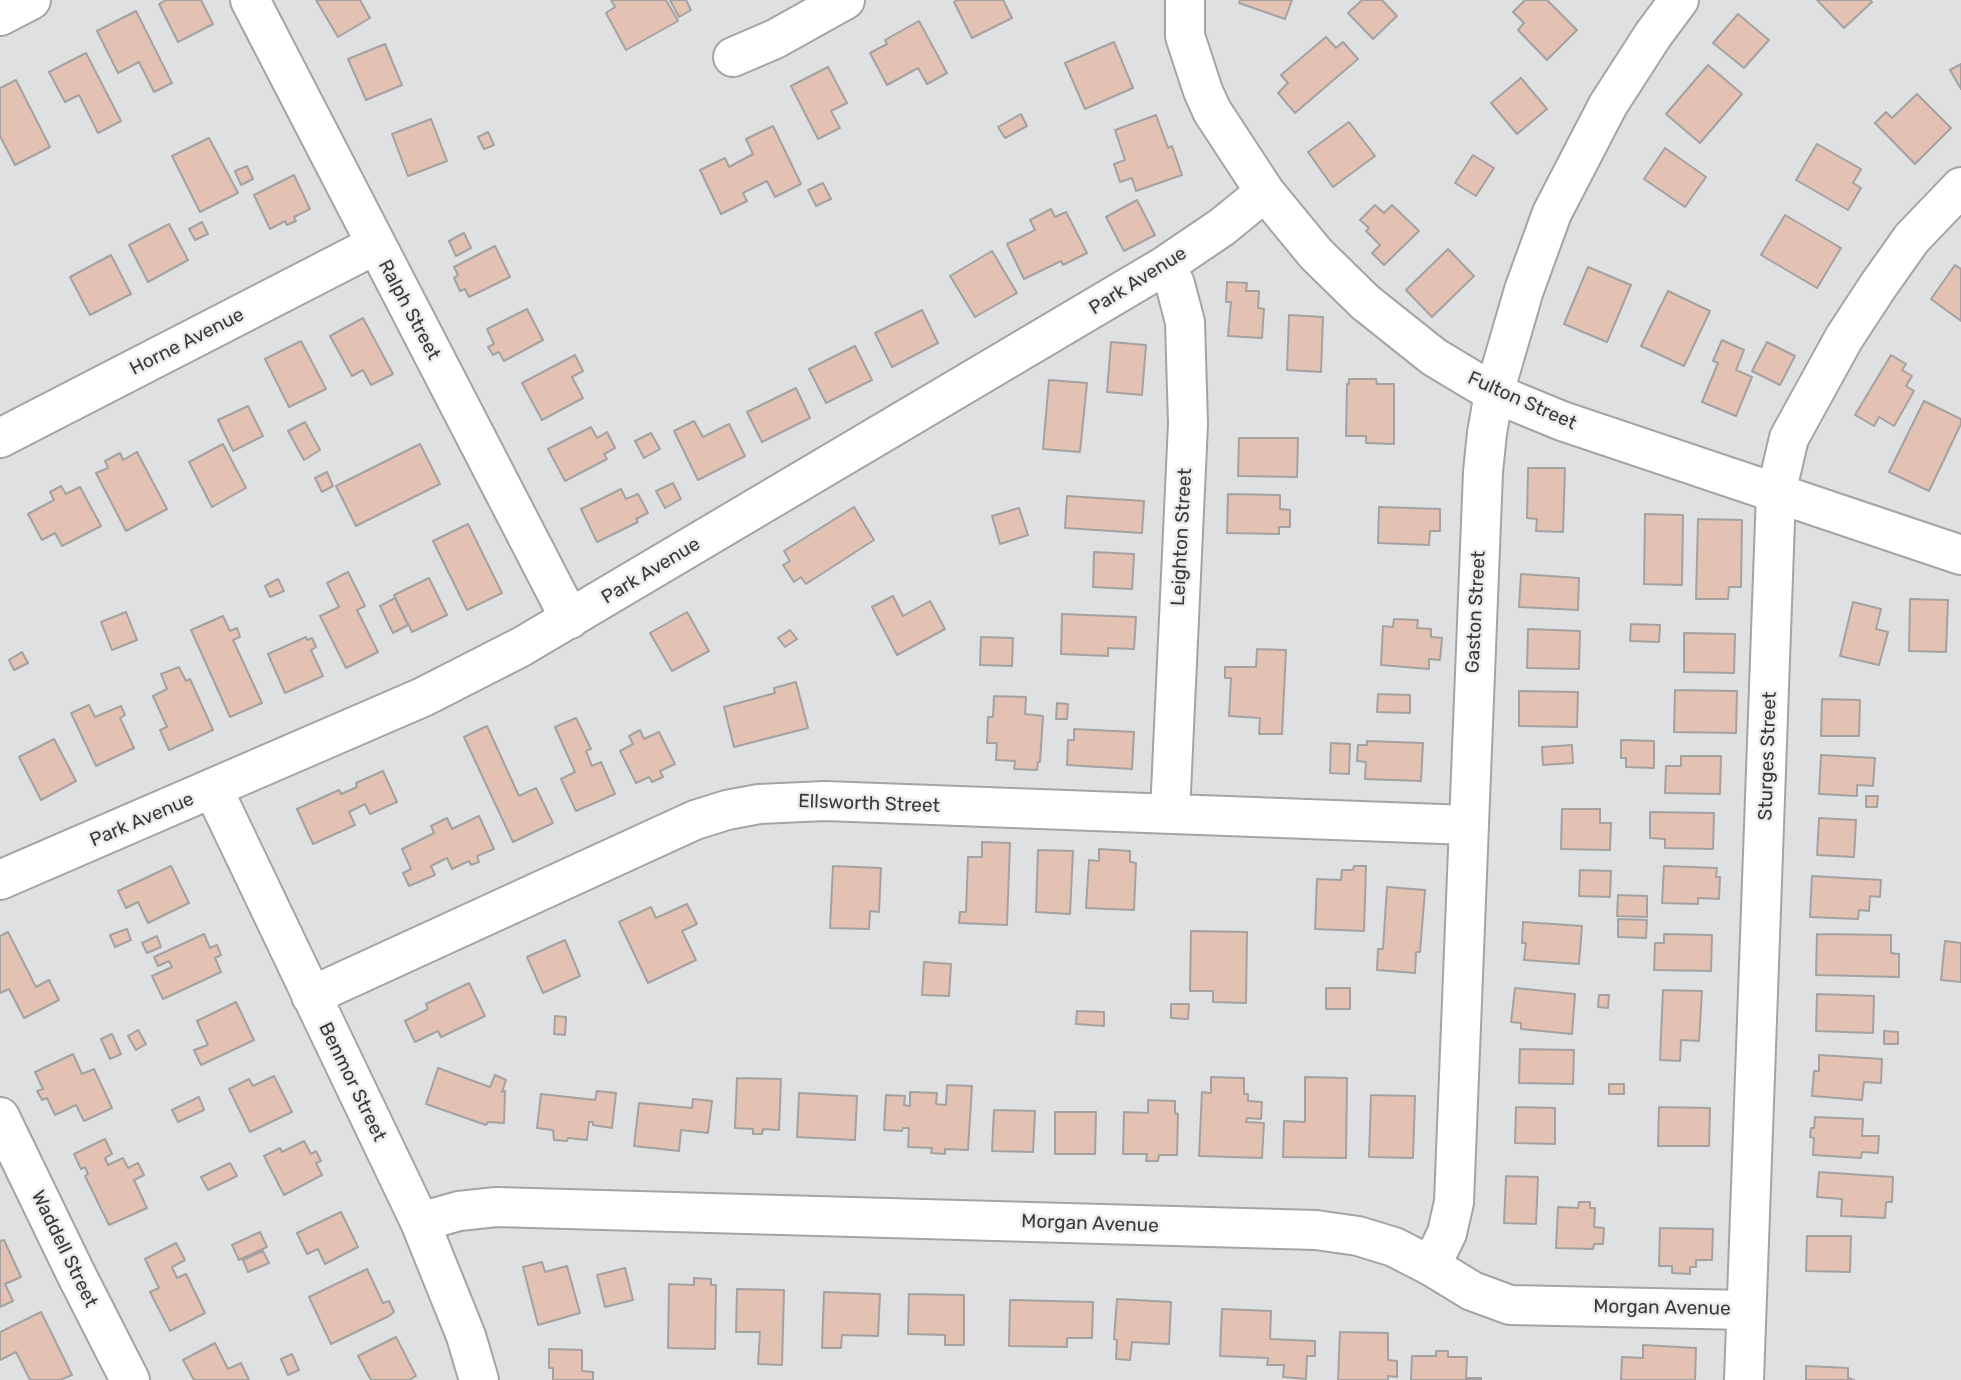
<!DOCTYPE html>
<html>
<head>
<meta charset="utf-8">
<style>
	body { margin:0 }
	canvas { display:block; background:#dee0e1 }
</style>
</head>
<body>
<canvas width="1961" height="1380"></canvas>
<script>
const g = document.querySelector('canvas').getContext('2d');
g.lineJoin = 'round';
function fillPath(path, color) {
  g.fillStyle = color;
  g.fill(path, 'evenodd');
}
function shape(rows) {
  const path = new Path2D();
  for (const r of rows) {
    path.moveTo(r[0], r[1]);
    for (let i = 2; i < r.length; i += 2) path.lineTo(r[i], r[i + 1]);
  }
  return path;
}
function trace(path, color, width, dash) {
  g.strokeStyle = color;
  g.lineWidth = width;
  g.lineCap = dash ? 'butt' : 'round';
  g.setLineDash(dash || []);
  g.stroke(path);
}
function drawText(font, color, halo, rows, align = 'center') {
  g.font = font + ' Rubik,sans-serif';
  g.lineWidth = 5;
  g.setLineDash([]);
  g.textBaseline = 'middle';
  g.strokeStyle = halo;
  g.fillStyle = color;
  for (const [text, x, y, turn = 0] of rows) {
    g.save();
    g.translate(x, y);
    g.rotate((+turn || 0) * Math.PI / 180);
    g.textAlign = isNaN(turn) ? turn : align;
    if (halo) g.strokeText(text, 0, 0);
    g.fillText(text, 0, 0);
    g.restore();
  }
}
const building = shape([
	[166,0,201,0,213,24,178,42,159,4,166,0],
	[316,0,360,0,370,18,338,37,316,0],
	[611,0,666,0,678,21,626,50,606,13,615,7,611,0],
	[670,0,686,0,691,10,679,17,670,0],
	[957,0,1003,0,1012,18,972,38,954,2,957,0],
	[1240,0,1292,0,1285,19,1239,3,1240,0],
	[1362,0,1382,0,1397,16,1373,39,1348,13,1362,0],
	[1525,0,1547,0,1577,30,1547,60,1518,30,1524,23,1513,12,1525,0],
	[1817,0,1870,0,1872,2,1844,28,1817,0],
	[136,11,172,83,154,92,139,62,118,73,97,31,136,11],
	[1738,14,1769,40,1744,68,1713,43,1738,14],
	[919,21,947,73,927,84,918,68,887,85,870,53,887,44,885,40,919,21],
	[1326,37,1336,48,1343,42,1358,59,1295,113,1278,93,1288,83,1281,75,1326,37],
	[1114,42,1133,88,1085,109,1065,63,1114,42],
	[385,44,402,85,366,100,348,59,385,44],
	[86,53,121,121,98,133,79,95,65,102,49,72,86,53],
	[1961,64,1961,89,1950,70,1961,64],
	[1708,65,1742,94,1700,143,1666,114,1708,65],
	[828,67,847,103,831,111,840,128,818,139,791,86,828,67],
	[1521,78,1547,109,1517,134,1491,103,1521,78],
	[16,80,50,147,15,165,0,136,0,88,16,80],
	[1917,94,1951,128,1915,164,1875,123,1886,112,1892,118,1917,94],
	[1021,114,1027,126,1005,138,998,127,1021,114],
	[1156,115,1168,148,1172,146,1182,175,1136,191,1132,178,1120,182,1114,164,1125,160,1115,130,1156,115],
	[431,119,447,161,408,176,392,134,431,119],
	[1349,122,1375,156,1333,187,1308,152,1349,122],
	[773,126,801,184,775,197,767,181,743,193,747,201,721,214,700,170,725,158,729,167,753,154,746,139,773,126],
	[488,132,494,145,484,149,478,137,488,132],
	[209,138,238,193,200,212,172,156,209,138],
	[1817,144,1861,169,1853,183,1861,188,1848,210,1796,180,1817,144],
	[1665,148,1706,177,1685,207,1644,179,1665,148],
	[1473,155,1494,168,1476,196,1455,183,1473,155],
	[247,166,253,179,241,185,235,171,247,166],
	[294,175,310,209,294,217,296,221,287,225,285,221,270,229,254,195,294,175],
	[823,183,831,199,816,206,808,190,823,183],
	[1137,200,1155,235,1124,251,1106,217,1137,200],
	[1375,205,1384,213,1392,205,1419,231,1384,265,1372,253,1380,245,1366,231,1369,228,1360,220,1375,205],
	[1051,209,1055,217,1066,212,1087,253,1063,265,1061,261,1024,279,1007,244,1035,230,1030,220,1051,209],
	[1785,215,1841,248,1817,288,1761,255,1785,215],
	[202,222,208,234,195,240,189,229,202,222],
	[169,224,188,260,148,282,129,245,169,224],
	[464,233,471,248,456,256,449,241,464,233],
	[495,246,510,277,469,297,465,289,460,291,454,278,458,275,454,267,495,246],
	[1448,249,1474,276,1432,317,1406,290,1448,249],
	[992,251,1017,293,975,317,950,276,992,251],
	[111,255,131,294,90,315,70,277,111,255],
	[1955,265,1961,269,1961,321,1931,299,1955,265],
	[1588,267,1631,285,1607,342,1564,324,1588,267],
	[1227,282,1247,283,1246,291,1259,291,1258,308,1264,309,1262,338,1228,336,1231,302,1226,302,1227,282],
	[1668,291,1710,311,1684,366,1641,346,1668,291],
	[527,309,543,340,504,361,499,352,493,355,488,347,494,344,487,329,527,309],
	[922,310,938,343,892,367,875,333,922,310],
	[1289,315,1323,317,1321,372,1287,370,1289,315],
	[363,318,393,374,371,385,363,370,352,376,330,336,363,318],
	[1722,340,1744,350,1736,370,1752,377,1736,416,1702,402,1718,363,1713,361,1722,340],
	[301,341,326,389,289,407,265,359,301,341],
	[1111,342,1146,345,1142,395,1107,392,1111,342],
	[1767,342,1795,356,1780,385,1752,371,1767,342],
	[855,346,872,380,826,403,809,369,855,346],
	[575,355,583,371,572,377,583,398,542,420,522,383,575,355],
	[1891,355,1906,364,1902,370,1912,376,1906,386,1914,391,1894,426,1879,417,1874,426,1855,415,1891,355],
	[1349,379,1376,379,1377,384,1394,384,1394,444,1366,443,1366,436,1346,436,1347,384,1349,384,1349,379],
	[1049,380,1087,383,1080,452,1043,449,1049,380],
	[796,388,810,418,762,442,747,412,796,388],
	[1924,401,1961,419,1961,424,1929,491,1889,472,1924,401],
	[248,406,263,436,233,451,218,420,248,406],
	[694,421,703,437,729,424,745,456,698,480,674,431,694,421],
	[305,422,320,450,304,460,288,431,305,422],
	[591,427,597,438,607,432,615,448,604,454,607,459,565,481,548,449,591,427],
	[651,433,660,449,644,458,635,441,651,433],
	[1239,438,1298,438,1297,477,1238,476,1239,438],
	[223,444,246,488,212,507,189,462,223,444],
	[420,444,440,484,356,526,336,486,420,444],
	[137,452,167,509,126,531,96,473,108,468,105,461,120,453,123,460,137,452],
	[1528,468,1565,468,1563,532,1536,531,1537,519,1527,518,1528,468],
	[327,472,333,486,322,492,315,478,327,472],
	[673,483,681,499,665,508,656,491,673,483],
	[61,486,66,494,80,487,101,526,62,546,55,533,42,540,28,514,54,500,50,492,61,486],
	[621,489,626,499,638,494,648,513,636,519,638,522,597,542,581,509,621,489],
	[1228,494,1280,495,1280,509,1290,510,1290,527,1279,527,1279,534,1227,533,1228,494],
	[1067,496,1144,501,1142,533,1065,528,1067,496],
	[854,507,874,540,806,584,801,577,794,582,783,565,790,561,784,551,854,507],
	[1379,507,1440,509,1440,531,1430,531,1429,545,1378,543,1379,507],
	[1019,508,1028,535,1000,544,992,516,1019,508],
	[1645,514,1683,515,1682,585,1644,584,1645,514],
	[1698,519,1742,520,1741,587,1729,587,1728,599,1696,599,1698,519],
	[468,524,502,593,467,610,433,541,468,524],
	[1094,552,1134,554,1132,589,1093,587,1094,552],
	[348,572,365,606,357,610,378,652,346,668,320,616,339,607,327,583,348,572],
	[1521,574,1579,578,1578,610,1519,607,1521,574],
	[429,578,447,615,412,632,394,595,429,578],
	[278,579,284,591,270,597,265,586,278,579],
	[893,596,903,616,930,601,945,629,897,655,872,607,893,596],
	[395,598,408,625,393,633,380,606,395,598],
	[1910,599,1948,600,1946,652,1909,651,1910,599],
	[1853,602,1881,609,1876,629,1888,632,1879,665,1840,656,1853,602],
	[126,612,137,640,112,650,101,622,126,612],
	[687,612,709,651,672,671,650,633,687,612],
	[1062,614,1136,617,1134,649,1108,648,1108,656,1061,654,1062,614],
	[223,616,230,631,237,628,240,637,233,640,262,703,230,717,191,630,223,616],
	[1394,619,1418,620,1417,628,1431,629,1431,637,1442,638,1440,660,1429,659,1429,669,1381,665,1383,626,1393,627,1394,619],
	[1631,624,1660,625,1659,642,1630,641,1631,624],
	[1528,629,1580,631,1579,669,1527,668,1528,629],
	[790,630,797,639,785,647,778,638,790,630],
	[1684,633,1735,634,1734,673,1684,672,1684,633],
	[306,637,307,640,312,638,316,647,311,650,323,676,285,693,268,654,306,637],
	[981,637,1013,638,1012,666,980,665,981,637],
	[1257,649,1286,650,1282,734,1259,734,1260,718,1229,716,1231,678,1225,678,1225,667,1256,667,1257,649],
	[22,652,28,663,14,670,9,660,22,652],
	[179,667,186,681,190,679,213,730,169,750,160,730,167,727,153,696,167,689,161,674,179,667],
	[796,682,808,728,734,747,724,707,775,693,774,688,796,682],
	[1675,690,1737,691,1736,733,1674,732,1675,690],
	[1519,691,1578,692,1577,727,1519,726,1519,691],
	[1378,694,1410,695,1410,713,1377,712,1378,694],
	[994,696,1026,697,1025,714,1043,716,1040,762,1038,762,1037,770,1014,769,1015,761,996,760,997,743,987,743,988,717,993,717,994,696],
	[1822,699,1860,700,1859,736,1821,736,1822,699],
	[1057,703,1068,704,1067,719,1056,719,1057,703],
	[89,705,95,717,121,706,125,715,120,718,134,748,96,766,71,713,89,705],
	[576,718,591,749,586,751,592,766,601,762,615,794,576,811,561,779,575,772,555,727,576,718],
	[487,726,519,796,536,788,553,823,513,842,464,737,487,726],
	[1074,729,1134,732,1132,769,1067,765,1068,740,1074,740,1074,729],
	[640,730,644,739,659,732,675,764,660,771,663,777,652,782,649,777,636,783,620,751,633,744,629,736,640,730],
	[54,739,76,781,41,800,19,757,54,739],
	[1621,740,1654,741,1654,768,1626,767,1626,758,1621,758,1621,740],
	[1367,741,1423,743,1421,781,1365,779,1366,762,1357,761,1358,745,1367,745,1367,741],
	[1331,743,1350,744,1349,774,1330,773,1331,743],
	[1572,745,1573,763,1543,765,1542,747,1572,745],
	[1821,755,1875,758,1873,786,1857,785,1857,796,1819,794,1821,755],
	[1681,756,1721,756,1720,794,1665,793,1666,766,1681,766,1681,756],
	[383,771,397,802,370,814,365,804,349,812,355,825,313,844,297,809,339,790,341,794,357,787,356,783,383,771],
	[1866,796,1878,796,1877,807,1866,807,1866,796],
	[1562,809,1600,809,1600,823,1611,823,1610,850,1561,849,1562,809],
	[1650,812,1714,813,1713,849,1665,848,1665,839,1650,838,1650,812],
	[479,816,494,849,477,856,479,862,471,865,469,861,452,869,447,858,431,866,435,875,409,886,403,873,411,869,402,849,434,833,431,826,447,818,452,829,479,816],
	[1819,818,1856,820,1854,857,1817,855,1819,818],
	[982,842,1010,843,1007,925,959,923,960,912,966,912,968,857,982,857,982,842],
	[1099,849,1130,851,1130,862,1136,863,1134,910,1086,908,1089,860,1099,861,1099,849],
	[1038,850,1073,851,1070,914,1036,912,1038,850],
	[171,866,189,903,148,923,138,902,126,908,118,891,171,866],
	[833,866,881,868,879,912,870,911,869,929,830,928,833,866],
	[1354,866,1366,866,1364,931,1315,929,1317,879,1341,880,1342,870,1353,870,1354,866],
	[1664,866,1717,868,1716,877,1720,877,1719,899,1698,898,1698,904,1662,903,1664,866],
	[1580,870,1611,871,1610,897,1579,896,1580,870],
	[1812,876,1881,880,1880,897,1870,896,1869,911,1859,910,1858,919,1810,917,1812,876],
	[1387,887,1425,890,1420,952,1416,952,1415,973,1377,970,1378,949,1383,949,1387,887],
	[1618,895,1647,896,1647,917,1617,916,1618,895],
	[687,904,697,924,682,931,696,960,648,983,619,922,651,907,656,918,687,904],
	[1618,919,1647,920,1646,938,1618,937,1618,919],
	[1523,922,1582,926,1579,964,1524,960,1526,943,1522,943,1523,922],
	[127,929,131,940,115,947,110,935,127,929],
	[1191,931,1247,932,1246,1003,1213,1002,1213,991,1190,991,1191,931],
	[8,932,36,987,49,980,59,1000,24,1018,9,989,0,993,0,936,8,932],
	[204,934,210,948,217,945,221,955,215,958,221,972,163,999,152,976,172,967,169,961,158,966,154,957,204,934],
	[1664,934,1712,935,1711,971,1654,970,1655,943,1664,943,1664,934],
	[1817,934,1891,935,1891,953,1899,954,1899,977,1816,975,1817,934],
	[157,936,161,947,147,953,142,943,157,936],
	[565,940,580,976,543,993,527,957,565,940],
	[1945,941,1961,943,1961,982,1941,980,1945,941],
	[924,962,951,964,949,996,922,995,924,962],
	[469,983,485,1016,441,1037,438,1031,415,1042,405,1021,428,1009,426,1004,469,983],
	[1326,988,1350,988,1350,1009,1326,1009,1326,988],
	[1515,988,1575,994,1572,1034,1521,1029,1521,1023,1511,1022,1515,988],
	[1663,990,1702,991,1699,1041,1681,1040,1680,1061,1660,1060,1663,990],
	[1817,994,1874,996,1873,1033,1816,1031,1817,994],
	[1599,995,1609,995,1608,1008,1598,1007,1599,995],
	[236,1002,254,1040,201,1065,194,1050,208,1045,197,1021,236,1002],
	[1171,1004,1189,1004,1188,1019,1171,1018,1171,1004],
	[1077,1011,1104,1012,1104,1026,1076,1024,1077,1011],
	[555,1016,566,1017,565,1035,554,1034,555,1016],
	[138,1030,146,1044,136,1050,128,1036,138,1030],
	[1884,1031,1898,1032,1898,1044,1884,1044,1884,1031],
	[112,1034,121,1054,110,1059,101,1039,112,1034],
	[1520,1049,1574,1050,1573,1084,1519,1083,1520,1049],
	[73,1054,82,1074,94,1069,112,1108,84,1121,76,1105,55,1115,47,1098,42,1100,37,1091,43,1089,35,1072,73,1054],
	[1819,1055,1882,1059,1881,1083,1864,1082,1862,1100,1812,1096,1814,1071,1819,1071,1819,1055],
	[438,1068,490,1087,495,1075,506,1080,502,1092,505,1091,504,1123,488,1122,486,1125,426,1104,438,1068],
	[274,1076,292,1112,250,1132,229,1089,249,1079,253,1086,274,1076],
	[1211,1077,1244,1078,1244,1094,1248,1094,1248,1101,1262,1102,1261,1119,1247,1118,1246,1122,1264,1123,1262,1158,1199,1156,1202,1092,1211,1093,1211,1077],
	[1305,1077,1347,1078,1346,1158,1283,1157,1284,1121,1305,1122,1305,1077],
	[737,1078,781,1079,779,1130,763,1129,762,1134,753,1134,753,1129,735,1128,737,1078],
	[1609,1084,1624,1084,1624,1094,1609,1094,1609,1084],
	[947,1085,972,1086,968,1150,945,1149,945,1154,931,1153,932,1148,908,1147,909,1128,903,1128,902,1131,884,1130,886,1095,905,1096,904,1105,910,1106,910,1092,937,1093,936,1104,946,1105,947,1085],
	[597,1091,616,1093,612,1128,593,1125,593,1122,589,1122,587,1140,568,1138,567,1141,554,1140,553,1130,537,1128,541,1094,595,1100,597,1091],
	[799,1093,857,1096,855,1140,797,1137,799,1093],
	[1371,1095,1415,1096,1413,1158,1369,1157,1371,1095],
	[199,1097,204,1110,178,1122,172,1110,199,1097],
	[693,1099,712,1101,708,1133,681,1130,679,1151,634,1146,639,1103,692,1108,693,1099],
	[1148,1100,1175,1101,1175,1113,1178,1114,1177,1155,1159,1155,1158,1161,1146,1161,1147,1154,1123,1154,1124,1112,1148,1113,1148,1100],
	[1516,1107,1555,1108,1555,1144,1515,1143,1516,1107],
	[1659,1107,1710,1108,1709,1146,1658,1146,1659,1107],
	[994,1110,1035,1111,1033,1152,992,1151,994,1110],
	[1055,1112,1096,1112,1095,1154,1055,1154,1055,1112],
	[1815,1117,1863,1119,1862,1136,1879,1136,1878,1153,1862,1152,1861,1158,1813,1155,1814,1138,1810,1137,1811,1128,1814,1128,1815,1117],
	[105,1139,112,1154,105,1158,108,1165,123,1158,128,1168,138,1163,144,1175,134,1180,147,1208,109,1225,85,1176,88,1174,85,1167,81,1169,74,1154,105,1139],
	[304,1141,311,1154,316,1151,321,1161,316,1163,322,1175,284,1195,264,1156,280,1148,282,1152,304,1141],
	[230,1163,237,1176,208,1190,201,1177,230,1163],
	[1819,1172,1893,1177,1892,1202,1886,1202,1885,1218,1841,1216,1842,1199,1817,1197,1819,1172],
	[1506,1176,1538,1177,1536,1224,1504,1223,1506,1176],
	[1579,1202,1590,1202,1590,1208,1595,1208,1594,1227,1604,1228,1603,1244,1594,1244,1593,1249,1556,1248,1558,1207,1578,1208,1579,1202],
	[341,1212,358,1247,325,1264,318,1249,307,1254,297,1233,341,1212],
	[1660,1228,1713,1229,1712,1260,1696,1260,1696,1267,1690,1267,1690,1274,1672,1273,1672,1266,1659,1266,1660,1228],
	[260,1232,267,1247,239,1260,232,1245,260,1232],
	[1807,1236,1851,1236,1850,1272,1806,1271,1807,1236],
	[4,1240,21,1277,5,1284,13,1301,0,1307,0,1241,4,1240],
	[176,1243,185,1260,172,1267,177,1278,186,1274,205,1313,170,1331,150,1292,159,1288,145,1259,176,1243],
	[263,1251,269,1263,248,1272,243,1260,263,1251],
	[542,1262,545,1272,567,1266,580,1313,538,1325,523,1267,542,1262],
	[625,1268,633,1300,605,1307,597,1275,625,1268],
	[367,1269,383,1303,389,1301,394,1312,389,1316,331,1344,309,1297,367,1269],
	[694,1278,711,1279,711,1285,716,1285,715,1349,668,1348,669,1284,694,1285,694,1278],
	[737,1289,784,1290,782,1365,758,1364,760,1332,736,1332,737,1289],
	[824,1292,880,1294,878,1336,842,1335,841,1348,822,1348,824,1292],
	[909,1294,964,1295,964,1345,945,1345,945,1335,908,1334,909,1294],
	[1117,1299,1171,1302,1169,1344,1132,1342,1130,1360,1116,1359,1117,1340,1114,1339,1117,1299],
	[1010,1300,1093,1302,1092,1338,1067,1338,1067,1347,1009,1346,1010,1300],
	[1222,1309,1271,1311,1270,1339,1315,1341,1315,1356,1307,1356,1306,1379,1283,1377,1284,1365,1267,1365,1268,1358,1220,1356,1222,1309],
	[41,1312,72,1375,60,1380,30,1380,16,1352,0,1360,0,1332,41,1312],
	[1340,1332,1388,1333,1388,1360,1397,1361,1397,1377,1388,1376,1388,1380,1338,1380,1340,1332],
	[396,1337,416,1376,409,1380,371,1380,358,1356,396,1337],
	[215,1343,228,1369,241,1363,249,1380,194,1380,183,1360,215,1343],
	[1643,1345,1696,1348,1695,1380,1621,1380,1622,1357,1643,1358,1643,1345],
	[549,1349,582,1350,582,1371,593,1372,593,1380,553,1380,553,1368,549,1368,549,1349],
	[1436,1351,1448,1351,1448,1357,1467,1357,1466,1378,1481,1378,1481,1380,1411,1380,1412,1356,1436,1356,1436,1351],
	[292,1354,299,1370,288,1375,281,1359,292,1354],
	[1806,1366,1848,1368,1848,1378,1854,1380,1806,1380,1806,1366]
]);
const minor = shape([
	[250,0,570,619],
	[1185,0,1185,36,1203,91,1212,111,1265,192,1316,254,1365,302,1434,357,1494,393,1562,421,1961,555],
	[0,16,31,0],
	[733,57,775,39,845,0],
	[1166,265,1175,284,1185,322,1188,424,1170,813],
	[0,438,375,245],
	[213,789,420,1222,466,1336,479,1380],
	[0,880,423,697,521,647,1166,265,1222,227,1265,192],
	[311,996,695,820,727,810,759,804,825,801,1468,825],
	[0,1117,76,1274,130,1380],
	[420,1222,459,1211,496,1207,1316,1230,1358,1236,1394,1247,1431,1266,1472,1291,1510,1305,1746,1310],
	[1431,1266,1447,1233,1454,1202,1483,472,1487,433,1494,393,1524,290,1552,213,1608,105,1653,35,1679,0],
	[1744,1380,1776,493,1789,438,1844,338,1878,286,1912,238,1961,187]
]);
const streetNames = [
	["Park Avenue",1138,281,-32],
	["Ralph Street",409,310,62],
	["Horne Avenue",187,342,-27],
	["Fulton Street",1522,401,24],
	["Leighton Street",1182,537,-87],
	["Park Avenue",651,571,-31],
	["Gaston Street",1476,612,-87],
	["Sturges Street",1768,756,-88],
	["Ellsworth Street",869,804,2],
	["Park Avenue",142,820,-23],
	["Benmor Street",352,1082,64],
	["Morgan Avenue",1090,1224,2],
	["Waddell Street",64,1249,64],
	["Morgan Avenue",1662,1308,1]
];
fillPath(building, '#e3c1b3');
trace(building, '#a4a2a1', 2);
trace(minor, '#a3a4a6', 42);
trace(minor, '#fff', 38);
drawText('19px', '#39393a', '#ecedef', streetNames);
</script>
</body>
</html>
